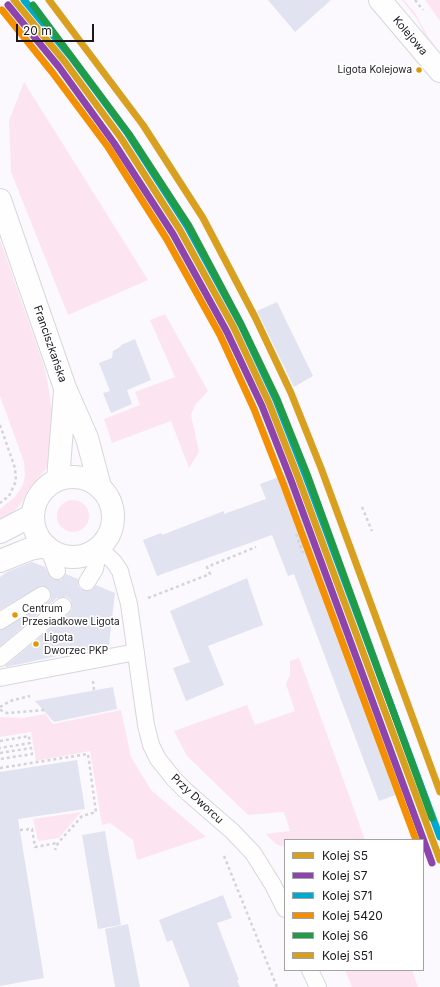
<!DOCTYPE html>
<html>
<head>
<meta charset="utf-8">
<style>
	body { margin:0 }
	#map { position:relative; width:440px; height:987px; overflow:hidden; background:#fbf9fd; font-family:Inter,sans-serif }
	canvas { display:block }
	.legend { position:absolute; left:284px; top:839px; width:140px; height:132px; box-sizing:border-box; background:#fff; border:1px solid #a3a3a5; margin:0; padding:5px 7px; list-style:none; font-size:12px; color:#1a181e }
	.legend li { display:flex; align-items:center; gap:8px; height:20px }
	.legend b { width:20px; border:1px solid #a3a3a5 }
	.scale { position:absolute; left:16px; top:24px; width:78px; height:18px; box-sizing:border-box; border:2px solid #1a181e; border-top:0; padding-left:5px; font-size:12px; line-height:14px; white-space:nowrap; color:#1a181e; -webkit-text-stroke:3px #fff; paint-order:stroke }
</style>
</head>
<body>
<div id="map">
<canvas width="440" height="987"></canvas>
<ul class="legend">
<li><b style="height:5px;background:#d9a01f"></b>Kolej S5</li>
<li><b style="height:5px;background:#8e44ad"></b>Kolej S7</li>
<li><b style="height:5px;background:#00a9ce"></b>Kolej S71</li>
<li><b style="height:5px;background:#f48f02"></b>Kolej 5420</li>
<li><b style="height:5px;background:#1f9b4a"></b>Kolej S6</li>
<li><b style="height:5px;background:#d9a01f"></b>Kolej S51</li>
</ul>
<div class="scale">20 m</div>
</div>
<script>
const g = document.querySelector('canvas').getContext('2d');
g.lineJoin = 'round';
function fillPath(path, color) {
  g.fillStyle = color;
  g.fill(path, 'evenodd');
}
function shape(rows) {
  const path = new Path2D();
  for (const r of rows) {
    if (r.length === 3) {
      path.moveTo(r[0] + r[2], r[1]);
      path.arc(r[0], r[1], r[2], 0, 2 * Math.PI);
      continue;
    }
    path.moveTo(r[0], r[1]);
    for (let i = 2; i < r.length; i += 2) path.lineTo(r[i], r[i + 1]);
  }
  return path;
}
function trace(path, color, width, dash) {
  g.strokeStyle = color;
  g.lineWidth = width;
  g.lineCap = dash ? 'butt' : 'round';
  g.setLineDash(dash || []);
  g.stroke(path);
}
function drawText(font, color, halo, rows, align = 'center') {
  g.font = font + ' Inter,sans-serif';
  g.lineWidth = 3.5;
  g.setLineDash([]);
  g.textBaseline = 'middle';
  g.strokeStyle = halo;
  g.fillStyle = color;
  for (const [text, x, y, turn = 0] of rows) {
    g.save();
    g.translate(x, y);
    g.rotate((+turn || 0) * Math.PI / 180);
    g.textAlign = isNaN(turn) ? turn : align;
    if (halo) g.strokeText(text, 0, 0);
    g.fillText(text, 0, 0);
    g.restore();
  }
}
const green = shape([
	[402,0,404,0,415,13,427,35,440,53,425,35,417,19],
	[425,0,440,0,440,21],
	[24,82,148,280,68,315,11,172,9,121],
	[0,240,43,363,48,384,53,419,51,463,28,490,21,504,9,516,0,520,0,509,15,497,23,485,25,475,24,462,0,396],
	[165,314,208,391,195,405,191,415,199,452,189,468,171,421,112,443,104,419,140,405,135,392,175,377,150,320],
	[73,516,16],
	[299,658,316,704,365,840,285,840,285,847,276,844,266,834,290,831,284,812,248,815,187,756,174,731,247,705,255,725,295,711,286,684,290,675,290,661],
	[121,710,131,757,151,790,206,837,137,860,133,840,110,823,102,825,90,751,36,761,31,732,0,737,0,717,23,718,45,714,53,724],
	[81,812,59,838,38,841,33,819],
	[345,970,412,970,418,987,352,987]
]);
const building = shape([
	[268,0,331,0,295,32],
	[277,302,313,376,294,387,257,311],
	[135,339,151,380,127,390,132,404,111,413,103,393,110,391,99,363,112,358,113,351,120,347,121,345],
	[290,473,409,790,379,801,294,574,288,576,272,535,157,576,143,540,161,533,162,535,224,511,224,514,266,499,260,484],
	[32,562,45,567,51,578,55,580,61,580,66,574,78,579,78,586,82,590,91,590,96,585,115,593,109,645,6,667,5,666,69,613,72,609,71,600,67,597,57,598,0,646,0,630,47,603,51,599,50,590,41,586,0,610,0,577,7,572],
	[247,578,263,625,208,646,224,685,186,701,173,668,190,662,170,611],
	[113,687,117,709,54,722,35,701],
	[77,760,85,809,18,819,44,978,0,986,0,772],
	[105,831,121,925,98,929,82,835],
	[223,895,232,918,217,923,239,980,237,980,240,987,190,987,172,940,167,942,159,920],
	[128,924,140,987,115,987,105,929]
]);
const path = shape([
	[415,0,423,10],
	[0,425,15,468,16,481,9,496,0,503],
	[362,507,372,531],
	[296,534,303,553],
	[148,598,210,574,207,567,256,547],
	[93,681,94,690],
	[0,707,10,701,30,696],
	[0,710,7,713,44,710],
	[0,741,29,736,30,743,0,748],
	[0,753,31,748,32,754,0,759],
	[0,768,88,754,96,812,82,816,58,843,55,850],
	[20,830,32,829,35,847,57,843],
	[224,856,277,987]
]);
const service = shape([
	[46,546,51,555,57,571],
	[99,548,114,562,120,571,129,604,146,725,151,745,158,759,174,779,187,792,232,831,253,853,273,885,285,909],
	[87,582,95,569,99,548],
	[0,621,42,595],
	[0,658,63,606],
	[0,678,136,652],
	[310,970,318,987]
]);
const minor = shape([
	[0,200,65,388,87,438,100,487],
	[58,479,65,391]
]);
const tertiary = shape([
	[380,0,440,71],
	[73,517,40],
	[0,532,33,515],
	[0,561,30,549,46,546]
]);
const rail1 = shape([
	[14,0,65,62,121,138,180,230,234,328,269,403,298,477,440,860]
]);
const rail2 = shape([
	[8,5,59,67,114,143,173,234,227,332,262,406,291,480,432,863]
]);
const rail3 = shape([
	[24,0,71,57,128,134,187,226,241,325,276,400,305,474,440,837]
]);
const rail4 = shape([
	[2,10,52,72,108,147,166,238,220,335,254,409,283,483,416,840]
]);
const rail5 = shape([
	[33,5,129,134,189,226,241,324,277,399,307,474,432,818]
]);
const rail6 = shape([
	[49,0,143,125,203,218,255,317,291,393,321,468,440,792]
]);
const markers = [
	[419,70,3.5,"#e19803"],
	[15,615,3.5,"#e19803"],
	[36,644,3.5,"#e19803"]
];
const busNames = [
	["Ligota Kolejowa",412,70,"right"],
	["Centrum",22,609],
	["Przesiadkowe Ligota",22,622],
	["Ligota",44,638],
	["Dworzec PKP",44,651]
];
const streetNames = [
	["Kolejowa",410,36,50],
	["Franciszkańska",50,344,71],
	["Przy Dworcu",197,799,43]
];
fillPath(green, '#fce5f0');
fillPath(building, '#e1e3f0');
trace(service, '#d8d6db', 18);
trace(minor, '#d8d6db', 24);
trace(tertiary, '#d8d6db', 24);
trace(path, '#d4d4d5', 2.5, [3, 3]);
trace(service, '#fefeff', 16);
trace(minor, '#fefeff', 22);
trace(tertiary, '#fefeff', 22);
trace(rail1, '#d9a01f', 7);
trace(rail2, '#8e44ad', 7);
trace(rail3, '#00a9ce', 7);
trace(rail4, '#f48f02', 7);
trace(rail5, '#1f9b4a', 7);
trace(rail6, '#d9a01f', 7);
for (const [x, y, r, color] of markers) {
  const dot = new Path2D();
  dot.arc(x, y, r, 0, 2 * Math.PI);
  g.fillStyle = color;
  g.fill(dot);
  trace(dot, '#fff', 1.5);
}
drawText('10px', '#1a181e', '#fff', busNames, 'left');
drawText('11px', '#1a181e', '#fff', streetNames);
</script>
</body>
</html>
